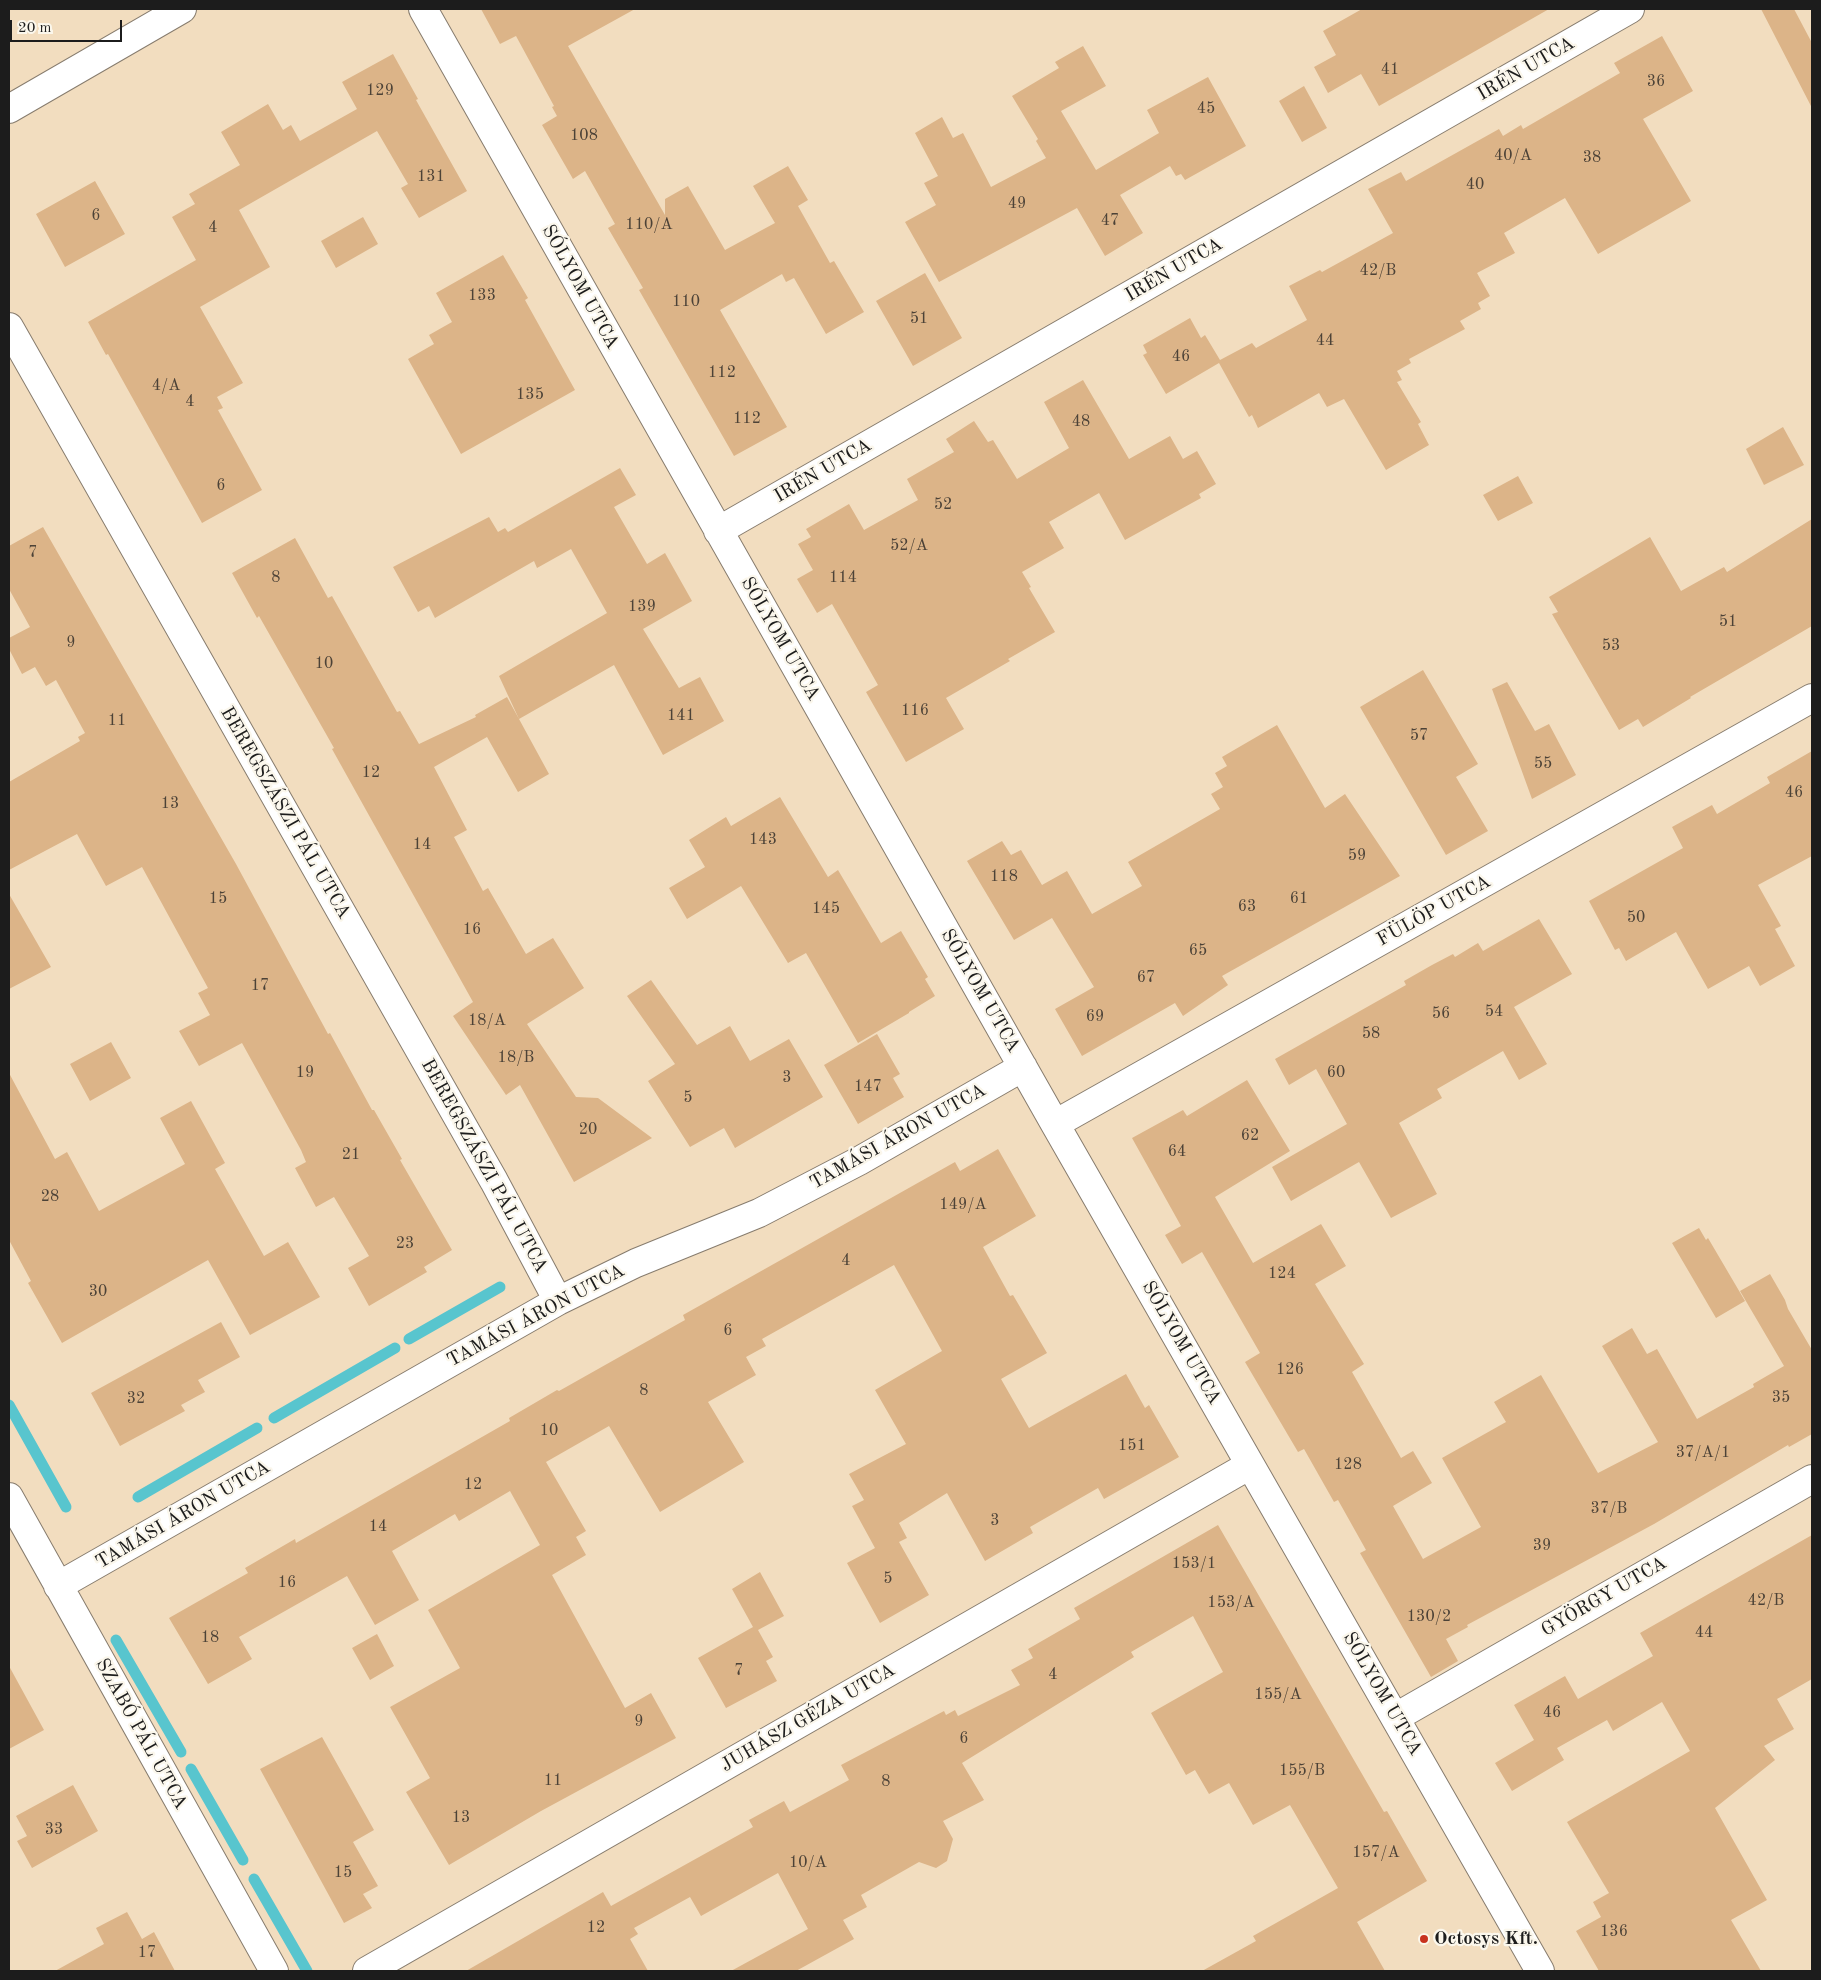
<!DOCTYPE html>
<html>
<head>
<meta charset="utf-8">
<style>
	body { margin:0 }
	#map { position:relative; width:1821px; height:1980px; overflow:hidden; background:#f2ddbf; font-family:"Old Standard TT",serif }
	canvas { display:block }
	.frame { position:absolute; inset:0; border:10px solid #1c1c1c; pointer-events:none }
	.scale { position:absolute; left:10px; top:20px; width:112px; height:22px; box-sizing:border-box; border:2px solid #1c1c1c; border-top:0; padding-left:6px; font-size:15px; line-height:18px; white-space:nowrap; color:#1c1c1c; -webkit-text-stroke:4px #fbf7ec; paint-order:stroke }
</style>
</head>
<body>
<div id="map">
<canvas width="1821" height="1980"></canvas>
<div class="frame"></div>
<div class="scale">20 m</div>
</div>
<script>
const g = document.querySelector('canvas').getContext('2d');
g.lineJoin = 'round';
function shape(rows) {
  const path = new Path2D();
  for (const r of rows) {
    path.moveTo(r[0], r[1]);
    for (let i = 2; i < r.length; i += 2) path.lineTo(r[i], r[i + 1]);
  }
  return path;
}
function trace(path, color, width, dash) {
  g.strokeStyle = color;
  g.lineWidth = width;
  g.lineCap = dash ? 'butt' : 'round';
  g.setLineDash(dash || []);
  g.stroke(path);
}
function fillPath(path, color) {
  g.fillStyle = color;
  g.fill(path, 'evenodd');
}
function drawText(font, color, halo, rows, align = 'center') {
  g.font = font + ' "Old Standard TT",serif';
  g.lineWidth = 4.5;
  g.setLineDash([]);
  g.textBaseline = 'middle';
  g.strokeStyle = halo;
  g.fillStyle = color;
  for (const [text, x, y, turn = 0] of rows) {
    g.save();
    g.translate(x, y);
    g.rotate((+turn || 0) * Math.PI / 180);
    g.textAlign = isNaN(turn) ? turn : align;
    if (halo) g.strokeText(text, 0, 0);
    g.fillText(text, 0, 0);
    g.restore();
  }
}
const stream = shape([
	[409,1339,500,1287],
	[9,1405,66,1507],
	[274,1418,395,1348],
	[138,1497,257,1428],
	[116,1640,181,1752],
	[191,1769,243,1860],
	[254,1879,307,1971]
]);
const building = shape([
	[481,9,635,9,568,46,665,215,665,199,688,186,725,250,775,223,753,186,788,166,808,200,798,206,830,263,834,261,864,312,826,334,794,278,786,282,782,274,720,310,787,427,734,456,639,290,643,288,608,228,615,224,585,171,573,179,542,125,557,116,552,107,554,106,516,36,500,44],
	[1362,9,1549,9,1379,106,1361,74,1328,93,1314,67,1336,55,1323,31],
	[1761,9,1794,9,1812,43,1812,108],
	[1662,36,1693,91,1643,119,1691,201,1598,254,1565,198,1504,233,1515,253,1477,273,1490,296,1478,303,1481,309,1460,321,1465,329,1409,359,1411,363,1397,371,1402,380,1397,382,1421,422,1418,424,1429,445,1386,470,1344,399,1327,407,1319,393,1258,428,1252,415,1249,417,1219,363,1166,394,1143,355,1147,353,1143,345,1190,318,1201,338,1205,335,1220,360,1252,343,1256,348,1307,320,1289,286,1320,270,1322,272,1393,233,1368,189,1401,172,1406,181,1499,129,1503,136,1521,125,1523,129,1620,73,1614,63],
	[1083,46,1106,86,1061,111,1096,170,1159,133,1147,110,1208,77,1246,146,1185,180,1181,174,1176,176,1170,166,1120,195,1143,233,1105,256,1077,208,939,282,905,222,936,205,924,183,938,176,915,133,942,117,953,138,963,133,991,187,1046,158,1036,141,1038,139,1012,96,1059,68,1055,62],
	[393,54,418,99,416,100,467,191,419,218,401,188,408,184,377,131,239,210,270,267,200,307,243,383,217,397,223,408,218,410,262,490,202,523,108,354,106,355,88,322,196,260,172,217,195,204,189,194,240,165,221,132,268,104,283,130,291,125,300,141,357,109,342,82],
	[1304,86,1327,128,1302,142,1279,101],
	[95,181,125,234,65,267,36,214],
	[363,217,378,244,336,268,321,241],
	[503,255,528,298,525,300,575,390,461,454,408,359,434,344,429,335,452,322,436,293],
	[925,273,962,338,913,366,876,301],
	[1083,380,1129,459,1170,436,1183,459,1197,451,1216,484,1199,494,1201,498,1125,540,1099,493,1049,522,1064,548,1022,572,1031,587,1029,588,1055,632,1008,659,1010,661,946,698,964,729,906,762,866,692,878,685,832,604,817,613,797,579,813,570,798,544,811,537,806,529,849,504,864,530,918,500,907,479,954,452,946,439,974,421,988,442,993,440,1017,479,1069,448,1044,402],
	[1783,427,1804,465,1764,485,1746,449],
	[620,468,636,495,614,507,647,564,665,553,692,601,643,629,679,688,700,677,724,721,663,755,614,665,519,719,499,676,607,613,571,549,537,568,534,561,435,618,429,606,418,612,393,567,489,517,498,532,505,528,508,532],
	[1518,476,1533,503,1498,521,1483,495],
	[1812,519,1812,626,1690,697,1691,698,1643,727,1638,719,1619,730,1552,614,1558,612,1549,597,1650,537,1681,591,1724,567,1727,572],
	[43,527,236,864,328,1034,330,1033,372,1110,374,1110,402,1159,400,1160,452,1250,424,1267,427,1272,369,1306,348,1268,369,1256,334,1197,316,1207,295,1168,306,1162,301,1150,242,1043,199,1066,179,1031,210,1015,198,993,208,988,142,867,106,886,77,834,9,870,9,782,80,741,78,737,85,733,56,680,46,686,35,667,22,674,9,649,9,638,30,627,9,589,9,546],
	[295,538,328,598,332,596,397,712,400,711,419,744,476,717,475,715,507,697,549,774,518,792,487,737,434,767,467,830,454,837,483,891,488,888,526,954,553,938,584,988,527,1024,576,1097,598,1098,652,1138,574,1182,520,1085,506,1095,453,1016,473,1002,332,749,334,748,259,616,257,618,232,573],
	[1423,670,1478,764,1456,777,1488,831,1446,855,1360,707],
	[1507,682,1535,731,1549,724,1576,775,1532,799,1492,689],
	[1277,725,1325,808,1345,794,1400,876,1222,976,1228,985,1183,1016,1175,1003,1082,1056,1055,1009,1094,987,1052,918,1014,940,967,861,1002,841,1011,855,1021,850,1042,885,1067,871,1092,914,1142,886,1128,862,1220,809,1211,794,1223,787,1215,773,1227,766,1222,757],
	[1812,751,1812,856,1758,885,1781,926,1775,929,1795,966,1760,986,1749,966,1708,989,1676,932,1626,961,1619,948,1615,950,1589,901,1683,848,1672,827,1712,805,1717,814,1770,783,1767,777],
	[780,797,828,877,838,870,881,943,901,931,928,977,925,979,935,996,909,1012,909,1013,858,1043,806,953,788,963,741,886,687,919,669,888,705,867,689,840,726,817,731,826],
	[9,894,51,967,9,989],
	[1539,919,1572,974,1514,1007,1547,1064,1519,1080,1503,1051,1437,1089,1442,1098,1399,1123,1437,1194,1391,1218,1359,1162,1291,1201,1272,1167,1347,1124,1316,1069,1289,1085,1275,1059,1406,985,1404,981,1432,965,1453,954,1455,957,1478,943,1483,951],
	[651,980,697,1045,730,1026,750,1061,789,1039,823,1097,735,1148,724,1128,690,1147,648,1081,675,1064,627,996],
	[877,1034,900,1074,893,1078,904,1097,858,1124,824,1065],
	[111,1042,131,1078,90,1101,70,1064],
	[9,1073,55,1159,67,1152,99,1211,185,1164,160,1118,191,1101,225,1163,215,1169,264,1256,288,1242,320,1297,250,1335,208,1260,62,1343,28,1283,31,1281,9,1240],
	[1247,1080,1290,1151,1215,1197,1253,1263,1321,1224,1346,1266,1315,1284,1364,1364,1352,1372,1401,1458,1413,1451,1432,1483,1393,1506,1423,1559,1481,1527,1442,1458,1506,1422,1494,1402,1541,1375,1598,1473,1658,1442,1602,1346,1632,1328,1647,1354,1657,1349,1697,1419,1754,1387,1753,1384,1784,1366,1740,1291,1770,1274,1785,1300,1788,1309,1812,1350,1812,1434,1789,1447,1788,1445,1654,1524,1467,1625,1468,1627,1446,1639,1458,1661,1431,1677,1360,1553,1366,1550,1338,1500,1334,1502,1304,1449,1298,1452,1245,1362,1260,1353,1202,1252,1182,1264,1165,1235,1181,1226,1132,1138,1183,1110,1187,1116],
	[998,1149,1036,1216,983,1247,1010,1296,1013,1295,1047,1353,1001,1379,1029,1428,1126,1374,1145,1408,1149,1405,1179,1457,1104,1499,1098,1488,1030,1527,1033,1533,985,1561,947,1493,899,1523,907,1538,899,1542,929,1595,880,1623,847,1563,875,1548,852,1506,864,1500,849,1474,906,1444,875,1390,942,1351,894,1265,762,1339,766,1346,746,1357,756,1375,708,1402,744,1462,660,1512,609,1426,546,1462,586,1531,576,1537,586,1555,552,1575,625,1708,651,1693,676,1738,541,1811,449,1865,406,1792,430,1778,390,1707,460,1668,428,1610,540,1545,510,1491,459,1521,455,1514,392,1551,419,1600,375,1625,347,1576,239,1637,252,1659,208,1684,169,1618,248,1573,245,1568,295,1539,296,1543,510,1421,509,1418,557,1390,559,1391,685,1320,683,1315,955,1162,960,1171],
	[1699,1228,1706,1240,1708,1238,1745,1301,1716,1318,1672,1243],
	[221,1322,240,1357,198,1380,205,1392,181,1405,185,1411,120,1446,91,1393],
	[1218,1525,1384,1812,1387,1811,1427,1881,1357,1922,1385,1971,1202,1971,1256,1941,1253,1936,1338,1888,1290,1805,1253,1825,1229,1783,1209,1794,1195,1770,1186,1775,1151,1713,1223,1672,1193,1616,1131,1652,1134,1657,962,1763,984,1800,943,1821,953,1839,947,1861,936,1868,919,1862,861,1895,867,1907,843,1920,854,1939,796,1971,731,1971,808,1929,778,1873,701,1916,690,1897,634,1928,638,1934,630,1939,648,1971,466,1971,603,1892,611,1906,753,1827,749,1820,784,1801,790,1812,849,1780,841,1765,944,1711,946,1715,955,1710,958,1716,1020,1685,1011,1670,1033,1658,1028,1649,1080,1619,1074,1608],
	[1812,1535,1812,1679,1777,1699,1794,1729,1764,1746,1775,1760,1715,1808,1767,1900,1731,1920,1761,1971,1599,1971,1576,1931,1601,1917,1593,1902,1609,1893,1567,1822,1690,1751,1662,1702,1613,1731,1607,1720,1557,1748,1564,1760,1512,1791,1495,1763,1534,1740,1514,1705,1565,1676,1578,1699,1653,1656,1640,1633],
	[760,1572,784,1616,758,1630,773,1657,766,1661,777,1681,726,1708,698,1658,753,1627,732,1589],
	[377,1634,394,1666,370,1680,352,1648],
	[9,1666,44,1730,9,1749],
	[322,1737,374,1830,353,1842,378,1886,363,1894,372,1908,344,1923,260,1769],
	[73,1785,98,1831,32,1868,17,1841,27,1836,16,1816],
	[127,1912,142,1939,154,1932,175,1971,55,1971,104,1944,96,1928]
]);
const minor = shape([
	[423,9,1055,1124,1540,1971],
	[9,109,182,9],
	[9,327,494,1181,558,1301],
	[718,531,1630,9],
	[1055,1124,1812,698],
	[9,1497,274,1971],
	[58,1586,558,1301,636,1263,759,1213,859,1161,1023,1067],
	[1396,1717,1812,1479],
	[367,1971,1250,1465]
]);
const markers = [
	[1424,1939,5,"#c8321e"]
];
const numberNames = [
	["41",1390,70],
	["36",1656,82],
	["129",380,91],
	["45",1206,109],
	["108",584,136],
	["40/A",1513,156],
	["38",1592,158],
	["131",431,177],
	["40",1475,185],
	["49",1017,204],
	["6",96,216],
	["47",1110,221],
	["110/A",649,225],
	["4",213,228],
	["42/B",1378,271],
	["133",482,296],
	["110",686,302],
	["51",919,319],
	["44",1325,341],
	["46",1181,357],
	["112",722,373],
	["4/A",166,386],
	["135",530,395],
	["4",190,402],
	["112",747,419],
	["48",1081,422],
	["6",221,486],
	["52",943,505],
	["52/A",909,546],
	["7",33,553],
	["8",276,578],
	["114",843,578],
	["139",642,607],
	["51",1728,622],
	["9",71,643],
	["53",1611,646],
	["10",324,664],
	["116",915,711],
	["141",681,716],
	["11",117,721],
	["57",1419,736],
	["55",1543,764],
	["12",371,773],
	["46",1794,793],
	["13",170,804],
	["143",763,840],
	["14",422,845],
	["59",1357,856],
	["118",1004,877],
	["15",218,899],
	["61",1299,899],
	["63",1247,907],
	["145",826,909],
	["50",1636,918],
	["16",472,930],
	["65",1198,951],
	["67",1146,978],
	["17",260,986],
	["54",1494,1012],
	["56",1441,1014],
	["69",1095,1017],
	["18/A",487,1021],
	["58",1371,1034],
	["18/B",516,1058],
	["19",305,1073],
	["60",1336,1073],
	["3",787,1078],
	["147",868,1087],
	["5",688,1098],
	["20",588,1130],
	["62",1250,1136],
	["64",1177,1152],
	["21",351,1155],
	["28",50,1197],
	["149/A",963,1205],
	["23",405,1244],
	["4",846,1261],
	["124",1282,1274],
	["30",98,1292],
	["6",728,1331],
	["126",1290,1370],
	["8",644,1391],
	["35",1781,1398],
	["32",136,1399],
	["10",549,1431],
	["151",1132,1446],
	["37/A/1",1703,1453],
	["128",1348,1465],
	["12",473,1485],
	["37/B",1609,1509],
	["3",995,1521],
	["14",378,1527],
	["39",1542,1546],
	["153/1",1194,1564],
	["5",888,1579],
	["16",287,1583],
	["42/B",1766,1601],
	["153/A",1231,1603],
	["130/2",1429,1617],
	["44",1704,1633],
	["18",210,1638],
	["7",739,1671],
	["4",1053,1675],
	["155/A",1278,1695],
	["46",1552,1713],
	["9",639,1722],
	["6",964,1739],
	["155/B",1302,1771],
	["11",553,1781],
	["8",886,1782],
	["13",461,1818],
	["33",54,1830],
	["157/A",1376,1853],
	["10/A",808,1863],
	["15",343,1873],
	["12",596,1928],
	["136",1614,1932],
	["17",147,1953]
];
const streetNames = [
	["IRÉN UTCA",1526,69,-30],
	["IRÉN UTCA",1174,270,-30],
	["SÓLYOM UTCA",580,287,61],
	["IRÉN UTCA",823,471,-30],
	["SÓLYOM UTCA",780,639,60],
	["BEREGSZÁSZI PÁL UTCA",285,813,60],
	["FÜLÖP UTCA",1434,911,-29],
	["SÓLYOM UTCA",980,991,60],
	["TAMÁSI ÁRON UTCA",898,1137,-29],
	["BEREGSZÁSZI PÁL UTCA",484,1166,61],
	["TAMÁSI ÁRON UTCA",536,1316,-28],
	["SÓLYOM UTCA",1181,1343,60],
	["TAMÁSI ÁRON UTCA",183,1515,-30],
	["GYÖRGY UTCA",1604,1597,-30],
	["SÓLYOM UTCA",1382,1694,60],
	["JUHÁSZ GÉZA UTCA",808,1718,-30],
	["SZABÓ PÁL UTCA",141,1734,61]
];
const poiNames = [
	["Octosys Kft.",1434,1939]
];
trace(stream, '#58c5ce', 11);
fillPath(building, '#dcb488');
trace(minor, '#877c6e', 30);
trace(minor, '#fff', 28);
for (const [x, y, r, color] of markers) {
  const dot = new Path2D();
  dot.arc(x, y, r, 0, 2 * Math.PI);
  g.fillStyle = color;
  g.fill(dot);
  trace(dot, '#fbf7ec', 2);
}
drawText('16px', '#4c4237', null, numberNames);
drawText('19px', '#1c1c1c', '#fbf7ec', streetNames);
drawText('bold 19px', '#1c1c1c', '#fbf7ec', poiNames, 'left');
</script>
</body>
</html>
